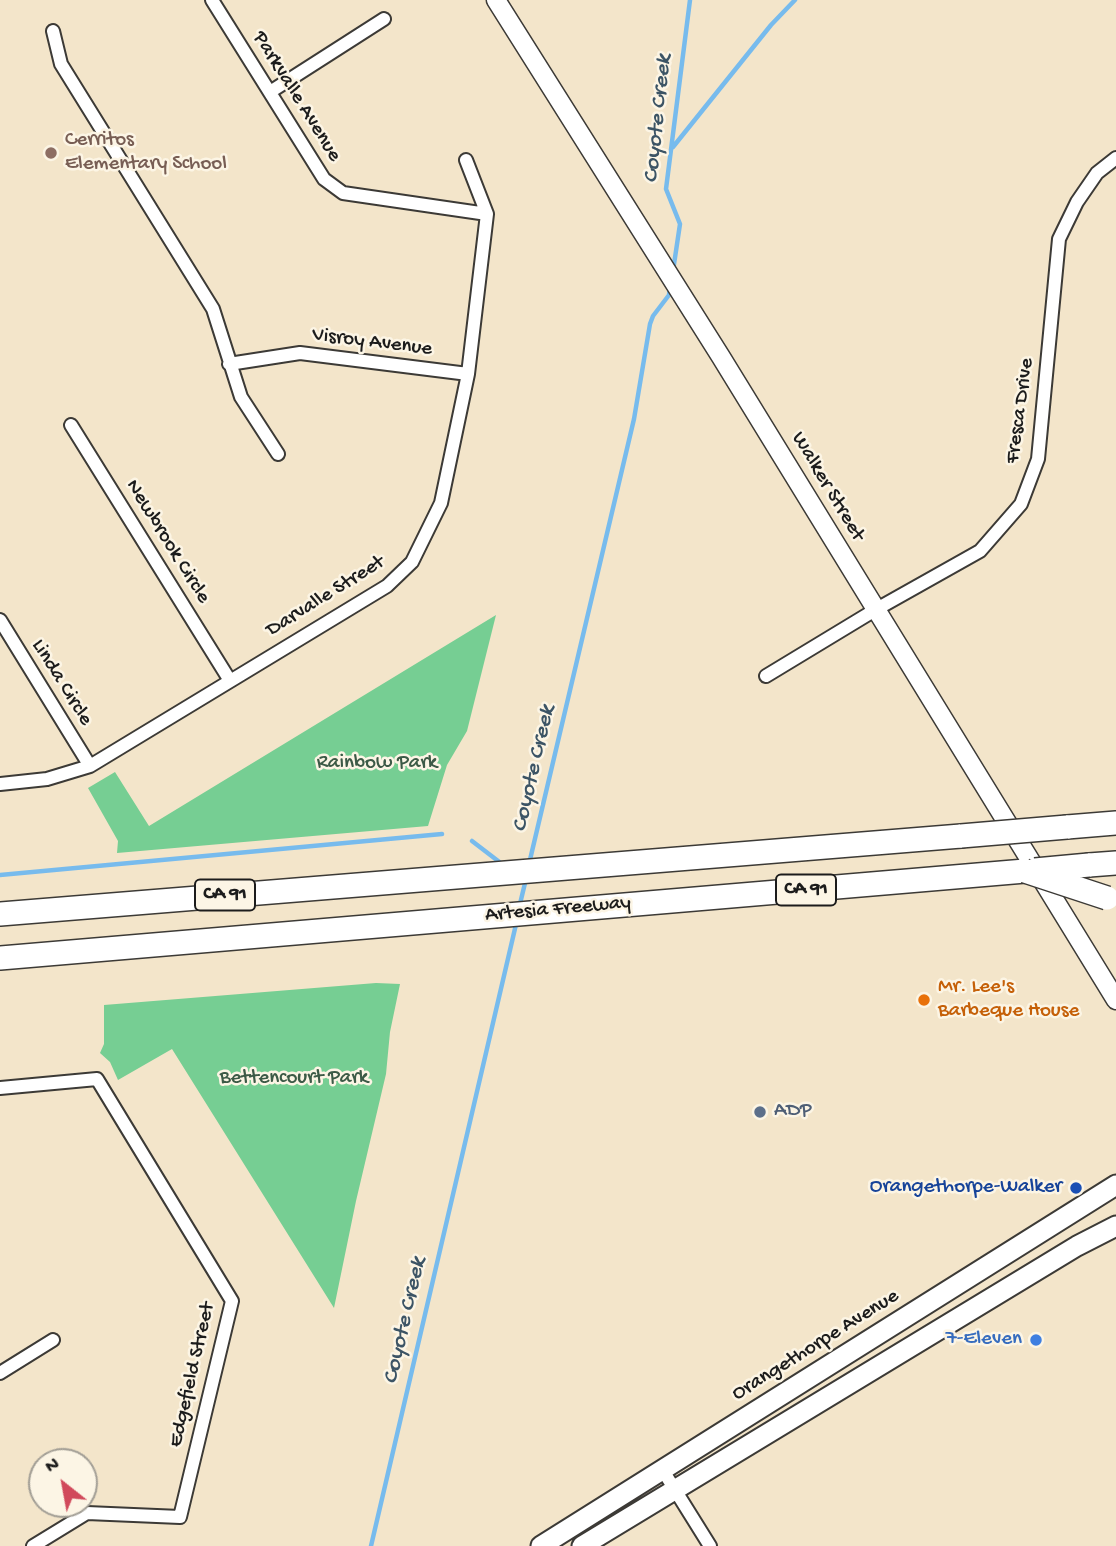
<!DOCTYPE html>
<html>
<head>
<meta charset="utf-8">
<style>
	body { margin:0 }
	#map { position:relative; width:1116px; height:1546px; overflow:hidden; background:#f3e5ca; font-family:"Gochi Hand",sans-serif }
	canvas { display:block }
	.north { position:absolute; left:28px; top:1448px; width:70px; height:70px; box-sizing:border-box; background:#fcf5e5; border:2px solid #a29e95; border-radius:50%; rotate:329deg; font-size:19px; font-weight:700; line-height:28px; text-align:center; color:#1c1c1c }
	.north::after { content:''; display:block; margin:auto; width:24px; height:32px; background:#d1495b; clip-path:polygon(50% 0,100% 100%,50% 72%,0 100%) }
</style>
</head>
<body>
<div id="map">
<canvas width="1116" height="1546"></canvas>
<div class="north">N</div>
</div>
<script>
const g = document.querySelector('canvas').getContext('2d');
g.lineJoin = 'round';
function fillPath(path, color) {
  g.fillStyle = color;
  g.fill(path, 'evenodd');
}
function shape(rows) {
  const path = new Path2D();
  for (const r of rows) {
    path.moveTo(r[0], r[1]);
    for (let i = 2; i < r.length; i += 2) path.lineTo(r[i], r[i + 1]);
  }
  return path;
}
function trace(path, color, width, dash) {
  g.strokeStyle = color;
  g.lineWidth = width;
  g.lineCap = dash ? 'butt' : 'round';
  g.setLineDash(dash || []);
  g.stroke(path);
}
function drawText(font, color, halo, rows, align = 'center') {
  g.font = font + ' "Gochi Hand",sans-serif';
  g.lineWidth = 5;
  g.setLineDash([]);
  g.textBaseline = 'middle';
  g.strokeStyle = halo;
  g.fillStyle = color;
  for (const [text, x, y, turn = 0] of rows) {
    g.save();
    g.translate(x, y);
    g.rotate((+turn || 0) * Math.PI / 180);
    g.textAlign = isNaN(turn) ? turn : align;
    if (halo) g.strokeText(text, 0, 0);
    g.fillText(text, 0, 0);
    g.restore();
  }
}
const green = shape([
	[496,615,467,731,447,765,428,826,117,853,118,841,88,788,115,772,149,826],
	[376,983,400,984,390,1032,386,1074,356,1201,334,1308,172,1049,118,1080,110,1062,100,1053,104,1044,104,1005]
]);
const stream = shape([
	[673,147,771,25,795,0],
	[673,271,680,224,666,189,690,0],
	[472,841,502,864],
	[529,864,634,419,650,324,653,316,669,295,670,286],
	[0,875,442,834],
	[519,908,526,879],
	[371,1546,517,920]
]);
const minor = shape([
	[212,0,324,179,343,193,487,214],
	[53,31,61,64,213,309,241,397,278,454],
	[270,92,384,19],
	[229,364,300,353,468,374],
	[71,425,229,679],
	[0,620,90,766],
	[766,676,875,610,980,551,1021,504,1038,459,1059,239,1077,202,1097,173,1116,158],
	[0,784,47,779,90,766,387,586,412,562,441,503,468,374,487,214,466,160],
	[0,1088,97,1079,232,1301,180,1517,87,1513,33,1546],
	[0,1373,53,1340],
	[662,1469,710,1546]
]);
const secondary = shape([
	[496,0,721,357,1116,1000]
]);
const primary = shape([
	[541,1546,1116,1185],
	[582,1546,1077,1246,1116,1226]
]);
const motorway = shape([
	[1067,827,1116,823],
	[1089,865,1116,863],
	[0,914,961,836],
	[0,958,1025,871]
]);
const motorwayBridge = shape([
	[961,836,1067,827],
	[1035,870,1089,865],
	[1025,871,1107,898]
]);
const markers = [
	[51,153,7,"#8d6e63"],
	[924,1000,7,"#e8710a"],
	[760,1112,7,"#5c6f8a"],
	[1076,1188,7,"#1a4fb4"],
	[1036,1340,7,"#3f7fe0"]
];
const shields = [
	[806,890,60],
	[225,895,60]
];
const shieldNames = [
	["CA 91",806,890],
	["CA 91",225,895]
];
const streetNames = [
	["Parkvalle Avenue",296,97,58],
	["Visroy Avenue",372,343,7],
	["Fresca Drive",1021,411,-82],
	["Walker Street",827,487,59],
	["Newbrook Circle",167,542,58],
	["Darvalle Street",326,597,-32],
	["Linda Circle",61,683,58],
	["Artesia Freeway",558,910,-5],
	["Orangethorpe Avenue",816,1346,-32],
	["Edgefield Street",193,1375,-77]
];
const educationNames = [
	["Cerritos",65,141],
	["Elementary School",65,165]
];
const parkNames = [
	["Rainbow Park",377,764],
	["Bettencourt Park",294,1079]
];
const foodNames = [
	["Mr. Lee's",938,988],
	["Barbeque House",938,1012]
];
const serviceNames = [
	["ADP",774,1112]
];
const transitNames = [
	["Orangethorpe-Walker",1062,1188]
];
const shopNames = [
	["7-Eleven",1022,1340]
];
const waterNames = [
	["Coyote Creek",659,119,-84],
	["Coyote Creek",535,769,-77],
	["Coyote Creek",406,1321,-77]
];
fillPath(green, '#76ce93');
trace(stream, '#77bbed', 4.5);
trace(minor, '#3c3a36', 16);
trace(secondary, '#3c3a36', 21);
trace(primary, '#3c3a36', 23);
trace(motorway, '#3c3a36', 26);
trace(minor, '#fff', 12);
trace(secondary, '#fff', 18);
trace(primary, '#fff', 19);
trace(motorway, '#fff', 23);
trace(motorwayBridge, '#3c3a36', 26, []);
trace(motorwayBridge, '#fff', 23);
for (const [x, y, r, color] of markers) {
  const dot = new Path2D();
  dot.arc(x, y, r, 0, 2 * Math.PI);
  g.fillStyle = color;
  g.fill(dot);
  trace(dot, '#fcf5e5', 2.5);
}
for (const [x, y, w] of shields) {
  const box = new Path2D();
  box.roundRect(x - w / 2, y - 15.5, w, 31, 5);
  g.fillStyle = '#fcf5e5';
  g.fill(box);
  trace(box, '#1c1c1c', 2);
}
drawText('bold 19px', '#1c1c1c', null, shieldNames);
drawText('21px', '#1c1c1c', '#fcf5e5', streetNames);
drawText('21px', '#785e54', '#fcf5e5', educationNames, 'left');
drawText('21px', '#3c5a46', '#fcf5e5', parkNames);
drawText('21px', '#c56008', '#fcf5e5', foodNames, 'left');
drawText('21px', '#4e5e75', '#fcf5e5', serviceNames, 'left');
drawText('21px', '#164399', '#fcf5e5', transitNames, 'right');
drawText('21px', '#366cbe', '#fcf5e5', shopNames, 'right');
drawText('italic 23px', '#3c5465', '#fcf5e5', waterNames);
</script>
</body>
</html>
